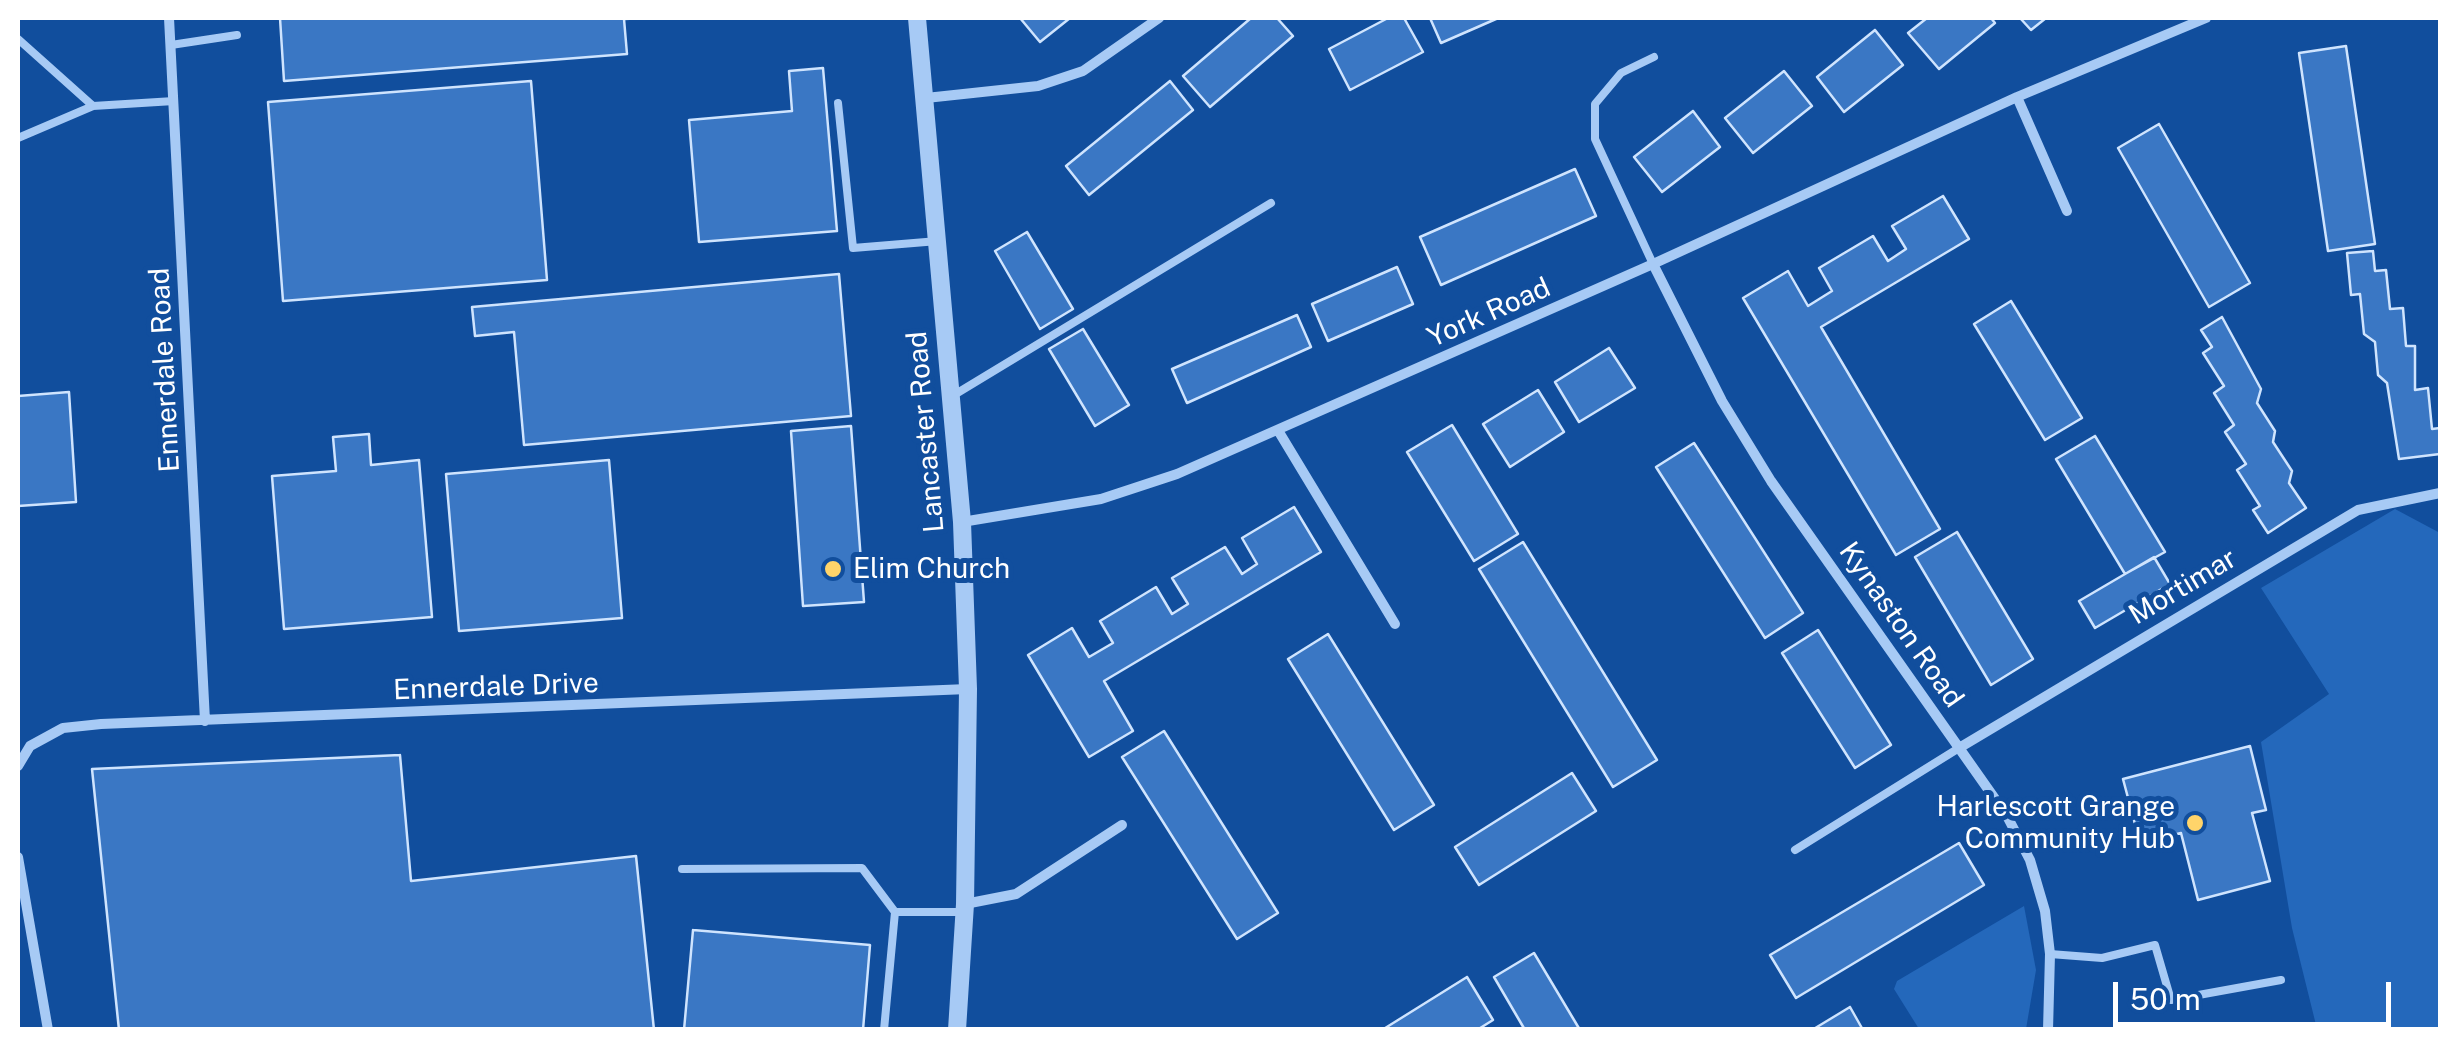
<!DOCTYPE html>
<html>
<head>
<meta charset="utf-8">
<style>
	body { margin:0 }
	#map { position:relative; width:2458px; height:1047px; overflow:hidden; background:#114e9d; font-family:"Public Sans",sans-serif }
	canvas { display:block }
	.frame { position:absolute; inset:0; border:20px solid #fff; pointer-events:none }
	.scale { position:absolute; left:2113px; top:982px; width:278px; height:45px; box-sizing:border-box; border:5px solid #fff; border-top:0; padding-left:12px; font-size:30px; line-height:35px; white-space:nowrap; color:#fff; -webkit-text-stroke:8px #114e9d; paint-order:stroke }
</style>
</head>
<body>
<div id="map">
<canvas width="2458" height="1047"></canvas>
<div class="frame"></div>
<div class="scale">50 m</div>
</div>
<script>
const g = document.querySelector('canvas').getContext('2d');
g.lineJoin = 'round';
function fillPath(path, color) {
  g.fillStyle = color;
  g.fill(path, 'evenodd');
}
function shape(rows) {
  const path = new Path2D();
  for (const r of rows) {
    path.moveTo(r[0], r[1]);
    for (let i = 2; i < r.length; i += 2) path.lineTo(r[i], r[i + 1]);
  }
  return path;
}
function trace(path, color, width, dash) {
  g.strokeStyle = color;
  g.lineWidth = width;
  g.lineCap = dash ? 'butt' : 'round';
  g.setLineDash(dash || []);
  g.stroke(path);
}
function drawText(font, color, halo, rows, align = 'center') {
  g.font = font + ' "Public Sans",sans-serif';
  g.lineWidth = 10;
  g.setLineDash([]);
  g.textBaseline = 'middle';
  g.strokeStyle = halo;
  g.fillStyle = color;
  for (const [text, x, y, turn = 0] of rows) {
    g.save();
    g.translate(x, y);
    g.rotate((+turn || 0) * Math.PI / 180);
    g.textAlign = isNaN(turn) ? turn : align;
    if (halo) g.strokeText(text, 0, 0);
    g.fillText(text, 0, 0);
    g.restore();
  }
}
const green = shape([
	[2395,509,2440,533,2440,1029,2317,1029,2292,928,2261,742,2329,694,2261,588],
	[2024,906,2036,970,2026,1029,1919,1029,1894,989,1897,981]
]);
const building = shape([
	[280,18,646,18,624,19,627,54,284,81,280,18],
	[1020,18,1070,18,1040,42,1020,18],
	[1251,18,1277,18,1293,36,1210,107,1183,76,1251,18],
	[1388,18,1404,18,1423,52,1350,90,1329,49,1388,18],
	[1430,18,1495,18,1496,19,1441,43,1430,18],
	[1927,18,1991,18,1995,23,1939,69,1908,33,1927,18],
	[2020,18,2046,18,2031,30,2020,18],
	[1875,30,1903,65,1844,112,1817,77,1875,30],
	[2346,46,2375,244,2328,251,2299,53,2346,46],
	[823,68,837,231,699,242,689,120,792,111,789,71,823,68],
	[1784,71,1812,106,1753,153,1725,118,1784,71],
	[531,81,547,280,283,301,268,102,531,81],
	[1170,81,1193,110,1089,195,1066,166,1170,81],
	[1693,111,1720,147,1662,192,1634,157,1693,111],
	[2159,124,2250,283,2209,307,2118,148,2159,124],
	[1575,169,1596,216,1441,285,1420,237,1575,169],
	[1943,196,1969,239,1821,327,1940,529,1896,555,1743,298,1788,271,1808,306,1832,291,1819,268,1873,236,1888,261,1906,249,1892,226,1943,196],
	[1027,232,1073,309,1040,329,995,251,1027,232],
	[2373,251,2375,271,2386,270,2390,309,2403,308,2406,346,2415,346,2415,390,2428,388,2432,429,2440,428,2440,454,2399,459,2387,383,2378,375,2375,342,2364,334,2360,294,2351,295,2347,253,2373,251],
	[1397,267,1413,304,1328,341,1312,304,1397,267],
	[839,274,851,416,524,445,514,332,475,336,472,307,839,274],
	[2011,301,2082,418,2045,440,1974,324,2011,301],
	[1297,315,1311,347,1187,403,1172,369,1297,315],
	[2222,317,2261,389,2257,403,2275,431,2273,442,2292,471,2289,483,2306,508,2268,533,2253,510,2260,506,2237,470,2246,464,2225,432,2234,425,2214,393,2224,386,2203,353,2212,347,2201,330,2222,317],
	[1083,329,1129,405,1095,426,1049,349,1083,329],
	[1609,348,1635,388,1579,422,1555,382,1609,348],
	[1538,390,1564,432,1510,467,1483,424,1538,390],
	[69,392,76,502,18,506,18,396,69,392],
	[1452,425,1518,534,1474,561,1407,452,1452,425],
	[851,426,864,602,803,606,791,431,851,426],
	[369,434,371,465,419,460,432,617,284,629,272,476,336,471,333,437,369,434],
	[2095,436,2165,552,2125,574,2056,459,2095,436],
	[1694,443,1803,613,1765,638,1656,467,1694,443],
	[609,460,622,618,459,631,446,474,609,460],
	[1294,507,1321,552,1104,681,1133,731,1089,757,1028,655,1072,628,1089,657,1113,643,1100,621,1156,587,1172,614,1188,604,1172,578,1225,547,1242,574,1257,564,1242,538,1294,507],
	[1957,532,2033,659,1991,685,1915,557,1957,532],
	[1523,542,1657,760,1613,787,1479,569,1523,542],
	[2154,557,2170,584,2095,628,2079,601,2154,557],
	[1818,630,1891,745,1855,768,1782,653,1818,630],
	[1328,634,1434,805,1394,830,1288,659,1328,634],
	[1164,731,1278,913,1237,939,1122,757,1164,731],
	[2250,746,2266,810,2252,813,2270,881,2198,900,2181,833,2140,843,2123,779,2250,746],
	[400,755,411,881,636,856,654,1030,119,1030,92,769,400,755],
	[1572,773,1596,811,1479,885,1455,847,1572,773],
	[1959,843,1984,885,1796,998,1770,955,1959,843],
	[693,930,870,945,863,1030,684,1030,693,930],
	[1534,953,1580,1030,1525,1030,1494,977,1534,953],
	[1467,977,1493,1020,1477,1030,1382,1030,1467,977],
	[1850,1007,1863,1030,1812,1030,1850,1007]
]);
const service = shape([
	[18,39,93,106],
	[171,45,237,35],
	[838,103,853,248,938,241],
	[18,138,93,106,174,101],
	[1653,264,1595,139,1595,104,1621,73,1654,57],
	[954,395,1271,203],
	[1795,850,1959,748],
	[682,869,862,868,895,912,884,1030],
	[895,912,964,912],
	[2050,954,2102,958,2155,945,2171,1000,2281,980]
]);
const minor = shape([
	[169,18,205,721],
	[2017,97,2067,211],
	[926,98,1038,86,1083,71,1159,18],
	[1653,264,1722,401,1771,481,2007,816,2030,860,2045,911,2050,954,2048,1030],
	[1279,432,1395,624],
	[962,522,1101,499,1177,474,1653,264,2017,97,2206,18],
	[1959,748,2358,510,2440,493],
	[18,766,30,746,63,728,101,724,968,689],
	[18,857,48,1030],
	[965,904,1016,894,1122,825]
]);
const tertiary = shape([
	[917,18,962,522,968,689,965,904,957,1030]
]);
const markers = [
	[833,569,10,"#ffd46a"],
	[2195,823,10,"#ffd46a"]
];
const streetNames = [
	["York Road",1489,313,-24],
	["Ennerdale Road",165,370,-93],
	["Lancaster Road",926,432,-95],
	["Mortimar",2183,587,-31],
	["Kynaston Road",1901,625,55],
	["Ennerdale Drive",496,687,-2]
];
const poiNames = [
	["Elim Church",853,569],
	["Harlescott Grange",2175,807,"right"],
	["Community Hub",2175,839,"right"]
];
fillPath(green, '#2468bb');
fillPath(building, '#3a77c4');
trace(building, '#cfe4fe', 2.5);
trace(service, '#a7caf5', 8);
trace(minor, '#a7caf5', 10);
trace(tertiary, '#a7caf5', 18);
for (const [x, y, r, color] of markers) {
  const dot = new Path2D();
  dot.arc(x, y, r, 0, 2 * Math.PI);
  g.fillStyle = color;
  g.fill(dot);
  trace(dot, '#114e9d', 4);
}
drawText('28px', '#fff', '#114e9d', streetNames);
drawText('28px', '#fff', '#114e9d', poiNames, 'left');
</script>
</body>
</html>
